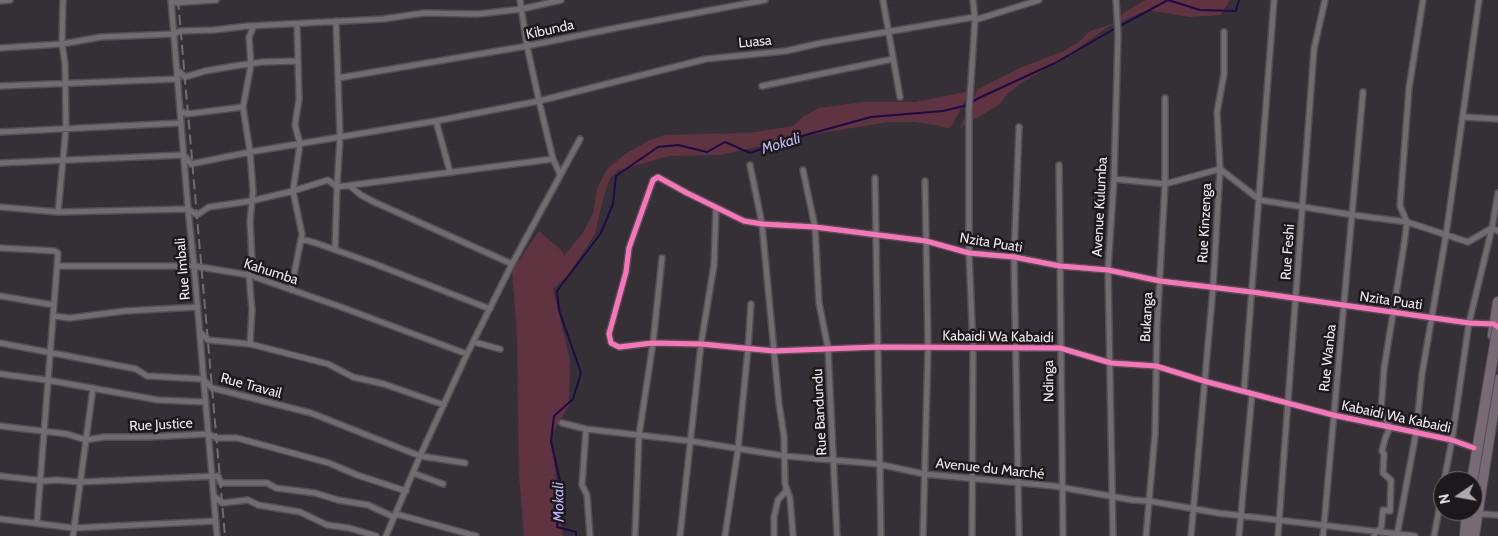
<!DOCTYPE html>
<html>
<head>
<meta charset="utf-8">
<style>
	body { margin:0 }
	#map { position:relative; width:1498px; height:536px; overflow:hidden; background:#353035; font-family:Cabin,sans-serif }
	canvas { display:block }
	.north { position:absolute; left:1433px; top:471px; width:50px; height:50px; box-sizing:border-box; background:#1c181c; border:1px solid #706b70; border-radius:50%; rotate:258deg; font-size:14px; font-weight:700; line-height:20px; text-align:center; color:#eee8ee }
	.north::after { content:''; display:block; margin:auto; width:18px; height:22px; background:#ada8ad; clip-path:polygon(50% 0,100% 100%,50% 72%,0 100%) }
</style>
</head>
<body>
<div id="map">
<canvas width="1498" height="536"></canvas>
<div class="north">N</div>
</div>
<script>
const g = document.querySelector('canvas').getContext('2d');
g.lineJoin = 'round';
function fillPath(path, color) {
  g.fillStyle = color;
  g.fill(path, 'evenodd');
}
function shape(rows) {
  const path = new Path2D();
  for (const r of rows) {
    path.moveTo(r[0], r[1]);
    for (let i = 2; i < r.length; i += 2) path.lineTo(r[i], r[i + 1]);
  }
  return path;
}
function trace(path, color, width, dash) {
  g.strokeStyle = color;
  g.lineWidth = width;
  g.lineCap = dash ? 'butt' : 'round';
  g.setLineDash(dash || []);
  g.stroke(path);
}
function drawText(font, color, halo, rows, align = 'center') {
  g.font = font + ' Cabin,sans-serif';
  g.lineWidth = 5;
  g.setLineDash([]);
  g.textBaseline = 'middle';
  g.strokeStyle = halo;
  g.fillStyle = color;
  for (const [text, x, y, turn = 0] of rows) {
    g.save();
    g.translate(x, y);
    g.rotate((+turn || 0) * Math.PI / 180);
    g.textAlign = isNaN(turn) ? turn : align;
    if (halo) g.strokeText(text, 0, 0);
    g.fillText(text, 0, 0);
    g.restore();
  }
}
const green = shape([
	[1146,0,1230,0,1221,15,1189,17,1148,10,1108,27,1063,59,1023,82,1007,94,1000,104,960,128,978,89,1022,67,1064,51,1079,42,1090,31,1112,24,1126,11],
	[970,91,950,129,936,125,915,122,889,122,821,133,720,155,669,156,619,170,610,178,603,199,595,234,568,275,553,289,570,360,569,405,551,436,563,536,524,536,519,474,517,332,512,271,539,231,562,251,564,256,583,233,593,213,597,189,607,169,625,154,648,141,665,135,749,133,793,126,804,116,819,108,862,102,915,102]
]);
const stream = shape([
	[1120,26,1168,0,1200,10,1236,11,1239,0],
	[576,536,576,532,557,527,562,490,551,441,554,416,573,399,581,373,559,310,557,291,601,233,613,204,616,176,658,147,678,145,707,152,725,142,750,153,784,141,871,117,943,111,964,106,981,97,1055,63,1116,28]
]);
const street = shape([
	[171,0,188,209,194,266,217,536],
	[520,0,527,46,539,101,553,159,560,174],
	[883,0,900,97],
	[0,1,10,0],
	[171,3,216,0],
	[975,20,1039,0],
	[248,26,253,28,249,37,251,65,243,107,250,152,253,191,250,221,252,260,249,275,252,310,250,344],
	[0,48,62,44,101,37,174,34,180,31,214,30,248,26,383,19,424,13,478,14,522,9,561,0],
	[177,70,185,77,205,71,234,66,263,62,298,61],
	[338,78,527,46,621,27,765,0],
	[0,86,178,79],
	[762,86,893,59],
	[180,111,187,114,243,107],
	[1463,117,1498,119],
	[436,121,450,172],
	[0,132,181,123],
	[0,163,184,155,191,164,250,152,436,121,539,101,706,59,786,51,821,43,975,17],
	[750,165,762,224,779,404,784,436,785,484,790,498,793,536],
	[1059,165,1063,536],
	[803,170,815,227,819,303,828,348,837,536],
	[875,178,881,536],
	[1114,179,1165,184,1220,169,1260,200,1353,215,1407,222,1468,242,1492,228,1498,231],
	[350,186,361,195,372,201,512,264],
	[337,187,553,159],
	[0,207,58,212,188,209,197,215,209,207,251,201,293,191,328,180,337,187],
	[58,212,66,128,65,63,62,44,63,0],
	[301,239,316,243,375,264,490,309],
	[0,248,39,250,55,251,58,253,37,522],
	[335,250,337,187,340,137,336,21],
	[57,266,194,266,249,275,341,307,467,354],
	[291,290,302,234,293,191,300,144,295,125,299,99,297,24],
	[0,296,54,305],
	[53,316,70,318,125,311,198,307],
	[200,332,208,340,250,344,328,364,353,377,384,384,444,405],
	[474,342,500,349],
	[0,343,136,369,147,376,203,379,212,388,311,413,420,456,465,463],
	[0,374,47,380,158,400,206,402],
	[1244,391,1274,0],
	[562,423,586,429,690,441,785,456,878,464,924,474,1054,486,1132,500,1149,501,1218,513,1415,536],
	[0,426,67,434,86,440,104,437,148,437,208,434,217,438,237,438,329,463,357,475,406,491],
	[586,429,582,485,587,495,590,536],
	[1474,448,1452,440,1333,415,1204,381,1156,366,1111,363,1060,348,877,347,774,351,701,344,653,343,619,347,611,343,609,334,626,272,629,248,653,180,658,177,687,193,744,221,762,224,815,227,926,241,969,253,1014,257,1060,266,1108,270,1160,281,1252,292,1469,323,1494,324],
	[413,473,443,484],
	[0,476,44,481,57,480,80,482,218,476,221,483,267,483,276,488,315,493,338,500,368,505,394,517],
	[1444,481,1452,440,1469,323,1492,228,1498,193],
	[214,496,222,503,248,500,258,505,300,512,327,525,349,528,376,536],
	[396,514,476,536],
	[1482,514,1498,515],
	[0,519,74,528,216,521],
	[1397,535,1416,433,1422,374,1446,235,1479,0],
	[73,536,93,388],
	[386,536,420,456,467,354,512,264,580,139],
	[635,536,639,435,653,343,662,258],
	[680,536,701,344,714,265,716,207],
	[725,536,738,449,748,349,751,304],
	[774,536,774,517,778,500,786,491,786,487],
	[923,536,928,347,925,181],
	[972,536,973,348,969,253,969,111,975,20,973,0],
	[1019,536,1014,257,1019,127],
	[1113,536,1108,270,1114,179,1118,34,1116,0],
	[1146,536,1155,434,1157,328,1165,184,1165,98],
	[1191,536,1213,288,1220,169,1217,112,1224,74,1224,32],
	[1239,536,1252,394],
	[1278,536,1314,49,1325,0],
	[1323,536,1363,92],
	[1374,536,1375,532,1381,529,1383,510,1390,511,1391,480,1383,473,1384,454,1382,451,1385,439,1390,427,1381,411,1384,369,1404,245,1407,222,1400,206,1404,153,1409,88,1423,0],
	[1434,536,1443,489]
]);
const highway = shape([
	[1493,335,1498,302],
	[1465,536,1467,511],
	[1474,536,1498,380]
]);
const rail = shape([
	[178,0,225,536]
]);
const highwayBridge = shape([
	[1472,481,1498,326]
]);
const cycleway = shape([
	[1474,448,1452,440,1333,415,1204,381,1156,366,1111,363,1060,348,877,347,774,351,701,344,653,343,619,347,611,343,609,334,626,272,629,248,653,180,658,177,687,193,744,221,762,224,815,227,926,241,969,253,1014,257,1060,266,1108,270,1160,281,1252,292,1469,323,1494,324,1498,327]
]);
const streetNames = [
	["Kibunda",550,30,-12],
	["Luasa",755,42,-5],
	["Avenue Kulumba",1100,207,-87],
	["Rue Kinzenga",1205,223,-87],
	["Nzita Puati",991,243,9],
	["Rue Feshi",1288,252,-86],
	["Rue Imbali",183,269,-95],
	["Kahumba",271,272,18],
	["Nzita Puati",1391,301,8],
	["Bukanga",1147,317,-87],
	["Kabaidi Wa Kabaidi",998,337,1],
	["Rue Wanba",1328,358,-84],
	["Ndinga",1049,381,-91],
	["Rue Travail",251,386,15],
	["Rue Bandundu",820,412,-93],
	["Kabaidi Wa Kabaidi",1396,417,12],
	["Rue Justice",161,425,-3],
	["Avenue du Marché",990,469,6]
];
const waterNames = [
	["Mokali",781,144,-17],
	["Mokali",559,502,-91]
];
fillPath(green, '#5f3340');
trace(stream, '#1e0a48', 2);
trace(street, '#534e53', 8);
trace(highway, '#534e53', 12);
trace(street, '#706c70', 5);
trace(highway, '#786b75', 10);
trace(rail, '#706c70', 2, [10, 5]);
trace(highwayBridge, '#534e53', 12, []);
trace(highwayBridge, '#786b75', 10);
trace(cycleway, '#fb73b8', 5);
drawText('14px', '#eee8ee', '#1c181c', streetNames);
drawText('italic 15px', '#bdb8f6', '#1c181c', waterNames);
</script>
</body>
</html>
